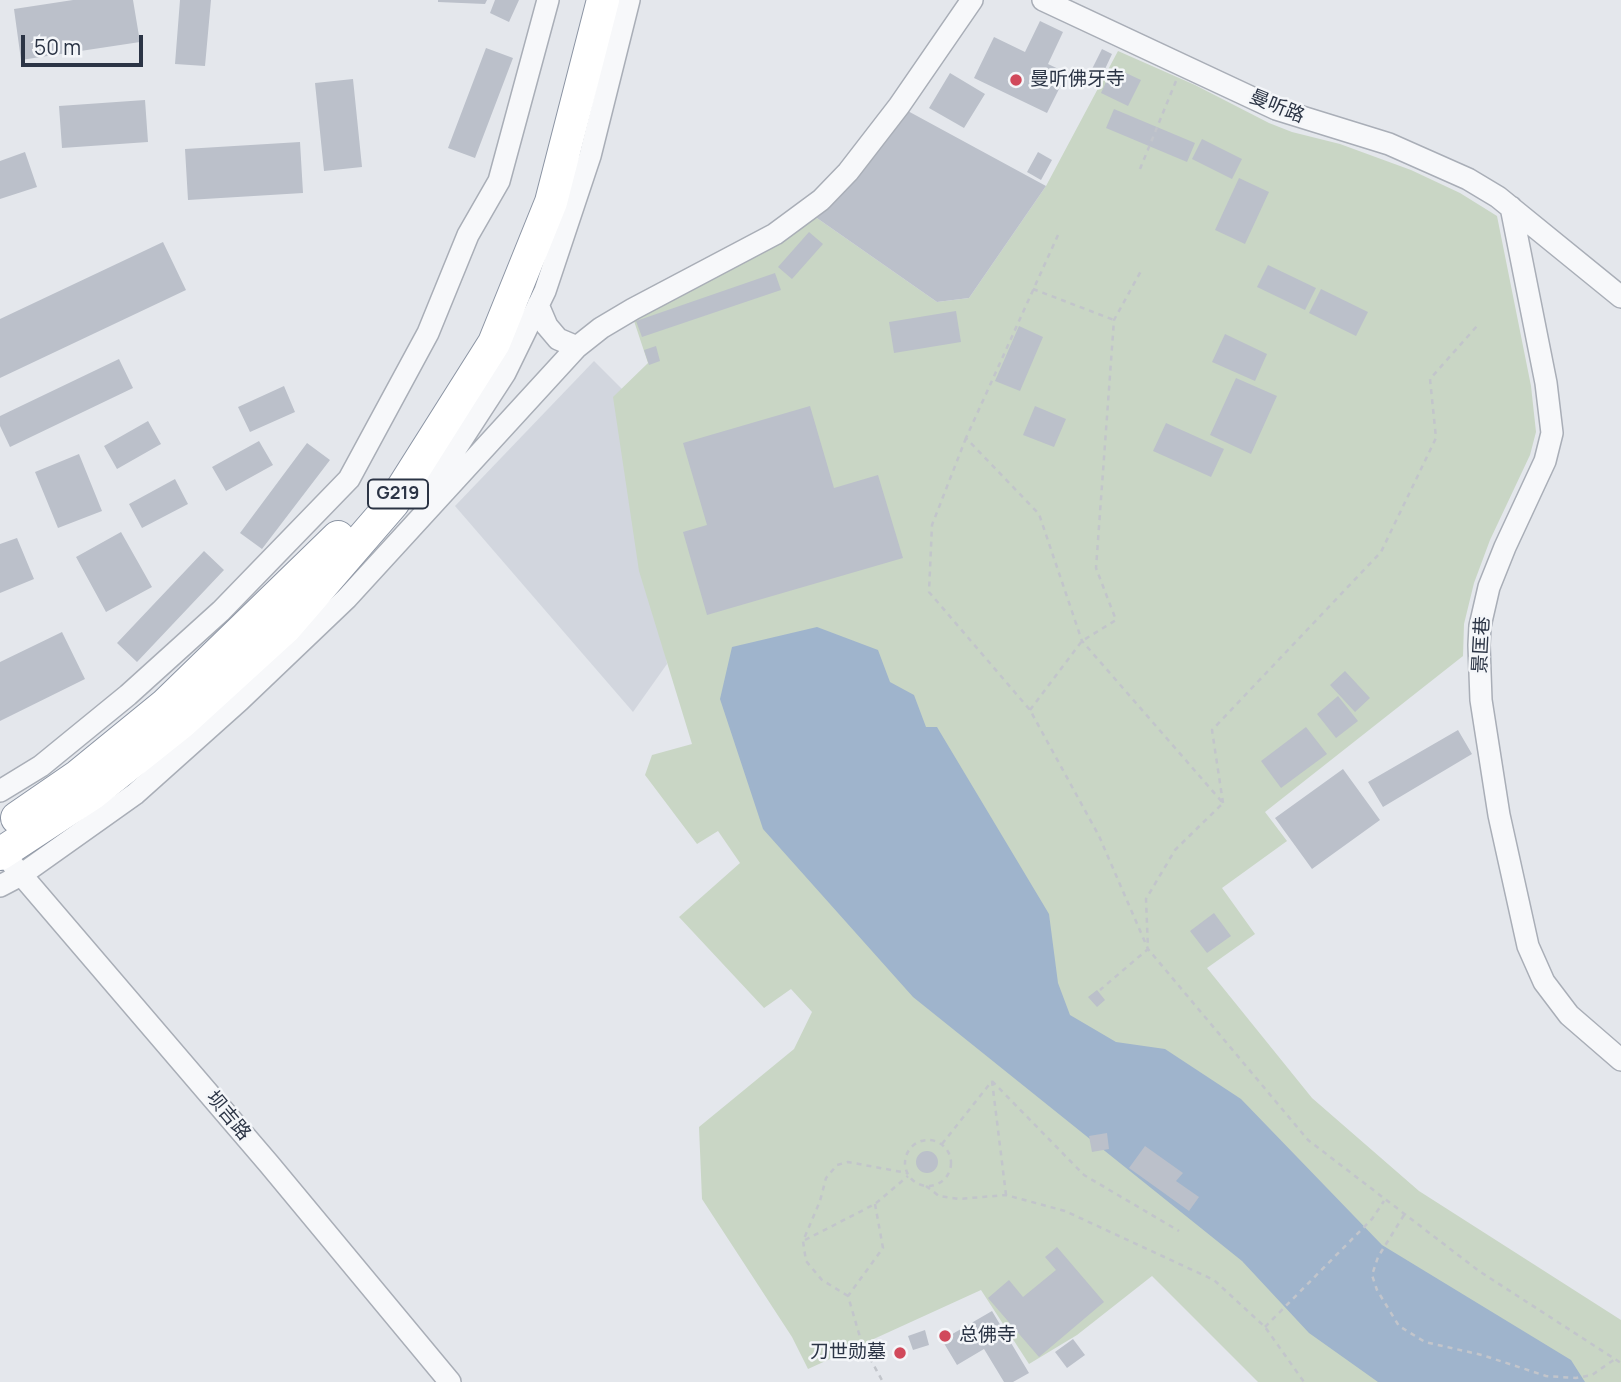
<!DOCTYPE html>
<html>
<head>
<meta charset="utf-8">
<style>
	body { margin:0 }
	#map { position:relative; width:1621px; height:1382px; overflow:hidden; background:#e4e7ec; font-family:Manrope,sans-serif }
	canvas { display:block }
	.scale { position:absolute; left:21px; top:35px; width:122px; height:32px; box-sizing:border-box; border:4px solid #2b3445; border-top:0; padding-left:9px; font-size:21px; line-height:24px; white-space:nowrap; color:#2b3445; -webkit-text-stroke:5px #f4f6f9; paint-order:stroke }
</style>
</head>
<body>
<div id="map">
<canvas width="1621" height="1382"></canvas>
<div class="scale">50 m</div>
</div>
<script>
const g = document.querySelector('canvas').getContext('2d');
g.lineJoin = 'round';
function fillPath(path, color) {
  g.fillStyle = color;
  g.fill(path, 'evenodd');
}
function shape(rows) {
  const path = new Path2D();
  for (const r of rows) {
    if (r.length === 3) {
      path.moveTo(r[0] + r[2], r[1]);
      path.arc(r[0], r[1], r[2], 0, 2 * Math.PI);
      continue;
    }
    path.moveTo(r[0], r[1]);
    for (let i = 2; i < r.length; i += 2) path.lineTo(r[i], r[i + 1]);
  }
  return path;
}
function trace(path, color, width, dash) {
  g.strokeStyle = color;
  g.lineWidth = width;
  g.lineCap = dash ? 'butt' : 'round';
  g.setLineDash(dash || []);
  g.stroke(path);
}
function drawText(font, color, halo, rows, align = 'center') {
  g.font = font + ' Manrope,"Noto Sans SC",sans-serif';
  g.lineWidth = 5;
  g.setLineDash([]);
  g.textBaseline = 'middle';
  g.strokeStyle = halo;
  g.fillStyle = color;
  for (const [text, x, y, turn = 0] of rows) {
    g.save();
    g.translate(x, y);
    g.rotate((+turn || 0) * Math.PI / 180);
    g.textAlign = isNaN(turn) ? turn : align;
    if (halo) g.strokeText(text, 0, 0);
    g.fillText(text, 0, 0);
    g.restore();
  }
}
const built = shape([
	[594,361,629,396,667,664,633,712,455,506]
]);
const green = shape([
	[1118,51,1195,85,1269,123,1292,132,1340,144,1411,170,1460,193,1497,216,1531,386,1536,432,1530,455,1490,540,1474,583,1464,624,1463,656,1265,812,1287,841,1222,888,1255,934,1207,968,1312,1098,1419,1191,1621,1320,1621,1382,1258,1382,1152,1276,1077,1335,1029,1364,981,1290,808,1369,792,1337,702,1199,699,1127,794,1049,812,1012,791,989,764,1008,679,917,740,863,718,831,697,844,645,775,652,755,692,744,639,571,613,397,648,363,632,315,814,216,937,302,969,298,1046,186]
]);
const water = shape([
	[817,627,878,650,890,682,914,695,926,727,937,727,1049,914,1058,983,1070,1015,1116,1042,1165,1049,1241,1099,1382,1245,1571,1360,1585,1382,1378,1382,1309,1333,1242,1261,913,997,763,829,720,699,732,647]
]);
const building = shape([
	[73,0,133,0,140,42,21,60,14,9],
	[180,0,211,0,205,66,175,64],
	[438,0,487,0,485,4,438,2],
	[495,0,519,0,509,22,490,13],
	[1040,21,1063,32,1048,64,1067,73,1047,113,974,78,994,37,1025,52],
	[486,48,513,58,475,158,448,148],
	[1102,49,1112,54,1099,82,1088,77],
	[1113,67,1141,80,1128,106,1101,93],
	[950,73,985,94,964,128,929,108],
	[353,79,362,167,324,171,315,83],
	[145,100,148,142,62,148,59,106],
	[1114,109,1195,143,1187,162,1106,128],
	[906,110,1046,186,969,298,937,302,814,216],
	[1202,139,1242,159,1232,179,1192,159],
	[300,142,303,193,188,200,185,149],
	[25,152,37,187,0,199,0,161],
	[1038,152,1052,160,1041,180,1027,172],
	[1239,178,1269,192,1245,244,1215,230],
	[809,232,823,244,792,279,778,267],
	[163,242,186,290,0,378,0,319],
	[1268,265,1316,288,1305,310,1257,287],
	[775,273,781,290,642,337,636,321],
	[1321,289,1368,312,1356,336,1309,313],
	[956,311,961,342,894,353,889,322],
	[1019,326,1043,337,1020,391,995,381],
	[1225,334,1267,354,1255,381,1212,362],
	[656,346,660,361,649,365,644,350],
	[119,359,133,388,10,447,0,426,0,416],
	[1236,378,1277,396,1251,454,1210,435],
	[284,386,295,412,250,432,238,407],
	[810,406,834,488,878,475,903,558,707,615,683,532,707,525,683,443],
	[1035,406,1066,419,1054,447,1023,435],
	[148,421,161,444,117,469,104,446],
	[1166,423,1224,449,1211,477,1153,451],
	[259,441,273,465,226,491,212,467],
	[307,443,330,460,262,549,240,533],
	[79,454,102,511,58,528,35,472],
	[175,479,188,504,142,528,129,504],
	[121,532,152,587,106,612,76,557],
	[17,538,34,579,0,593,0,544],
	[204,551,224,570,137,662,117,643],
	[62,632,85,679,0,721,0,662],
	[1345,671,1370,698,1355,712,1330,685],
	[1338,696,1358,721,1336,738,1317,714],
	[1306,727,1327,754,1281,788,1261,761],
	[1458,730,1472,754,1383,807,1368,782],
	[1343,769,1380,820,1312,869,1275,818],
	[1214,913,1231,936,1207,953,1190,931],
	[1097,990,1105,1000,1097,1007,1088,997],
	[1107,1133,1109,1149,1092,1152,1089,1136],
	[1145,1146,1183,1173,1176,1181,1199,1197,1189,1211,1129,1168],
	[927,1162,11],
	[1057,1247,1104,1302,1039,1357,988,1298,1009,1280,1023,1297,1056,1270,1045,1257],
	[992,1311,1029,1373,1013,1382,1004,1382,984,1349,957,1365,942,1340],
	[925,1330,929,1345,913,1350,908,1336],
	[1073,1339,1085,1355,1067,1368,1055,1352]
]);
const path = shape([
	[1140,169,1176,81],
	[1058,235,966,438,1039,514,1082,641,1223,803,1175,850,1146,899,1148,949,1100,990],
	[1033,289,1114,320],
	[966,438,932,525,929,592,1030,710,1099,836,1148,949,1308,1140,1479,1271,1621,1363],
	[1030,710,1082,641,1116,620,1096,568,1114,320,1141,271],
	[1223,803,1212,730,1381,552,1436,438,1430,379,1477,326],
	[992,1081,1084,1175,1179,1231],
	[992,1081,1006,1195],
	[928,1163,23],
	[942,1144,992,1081],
	[926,1186,939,1196,959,1199,1006,1195,1065,1211,1214,1280,1265,1327,1304,1382],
	[875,1204,883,1248,848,1296,862,1344,883,1382],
	[1404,1215,1378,1257,1372,1275,1377,1290,1399,1326,1425,1342,1482,1355,1546,1376,1576,1378,1592,1375,1615,1359],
	[805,1240,875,1204,908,1176],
	[848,1296,822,1280,806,1261,803,1241,820,1201,826,1178,837,1165,848,1162,907,1173],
	[1265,1327,1372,1219,1384,1201]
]);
const minor = shape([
	[1043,0,1276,109,1389,144,1468,179,1498,197,1621,297],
	[1511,207,1546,383,1552,433,1545,461,1505,547,1489,587,1480,626,1479,645,1481,700,1499,815,1528,946,1544,982,1569,1015,1621,1060],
	[538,305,547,326,558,339,577,347],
	[425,496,505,373,545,291,590,156,629,0],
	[0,791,41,766,128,695,221,611,349,479,428,333,468,235,499,181,548,0],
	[13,865,269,1164,450,1382],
	[0,886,21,875,135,794,239,701,347,598,577,347,601,328,633,309,775,234,821,200,848,172,899,106,972,0]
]);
const highway = shape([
	[17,818,78,776,165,705,338,537],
	[0,854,93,793,182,722,285,628,393,503,494,343,551,202,603,0]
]);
const markers = [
	[1016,80,7,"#d1495b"],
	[945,1336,7,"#d1495b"],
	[900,1353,7,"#d1495b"]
];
const shields = [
	[398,494,60]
];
const shieldNames = [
	["G219",398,494]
];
const poiNames = [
	["曼听佛牙寺",1030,80],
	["总佛寺",959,1336],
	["刀世勋墓",886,1353,"right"]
];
const streetNames = [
	["曼听路",1277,107,22],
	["景匡巷",1482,645,-87],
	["坝吉路",228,1116,50]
];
fillPath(built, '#d2d6de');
fillPath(green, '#c9d6c5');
fillPath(water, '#9fb4cc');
fillPath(building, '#bbc0ca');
trace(minor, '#a9aeb7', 24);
trace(highway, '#8b94a3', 34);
trace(path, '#c2c5cb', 2.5, [5, 5]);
trace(minor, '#f7f8fa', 21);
trace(highway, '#fff', 32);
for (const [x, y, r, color] of markers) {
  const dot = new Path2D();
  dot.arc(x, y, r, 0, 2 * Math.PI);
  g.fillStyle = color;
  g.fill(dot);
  trace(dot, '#f4f6f9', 2.5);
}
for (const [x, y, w] of shields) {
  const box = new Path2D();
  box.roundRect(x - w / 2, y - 14.5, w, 29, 5);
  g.fillStyle = '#f4f6f9';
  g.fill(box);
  trace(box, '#2b3445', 2);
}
drawText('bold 18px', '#2b3445', null, shieldNames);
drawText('19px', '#2b3445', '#f4f6f9', poiNames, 'left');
drawText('19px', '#2b3445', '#f4f6f9', streetNames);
</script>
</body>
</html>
